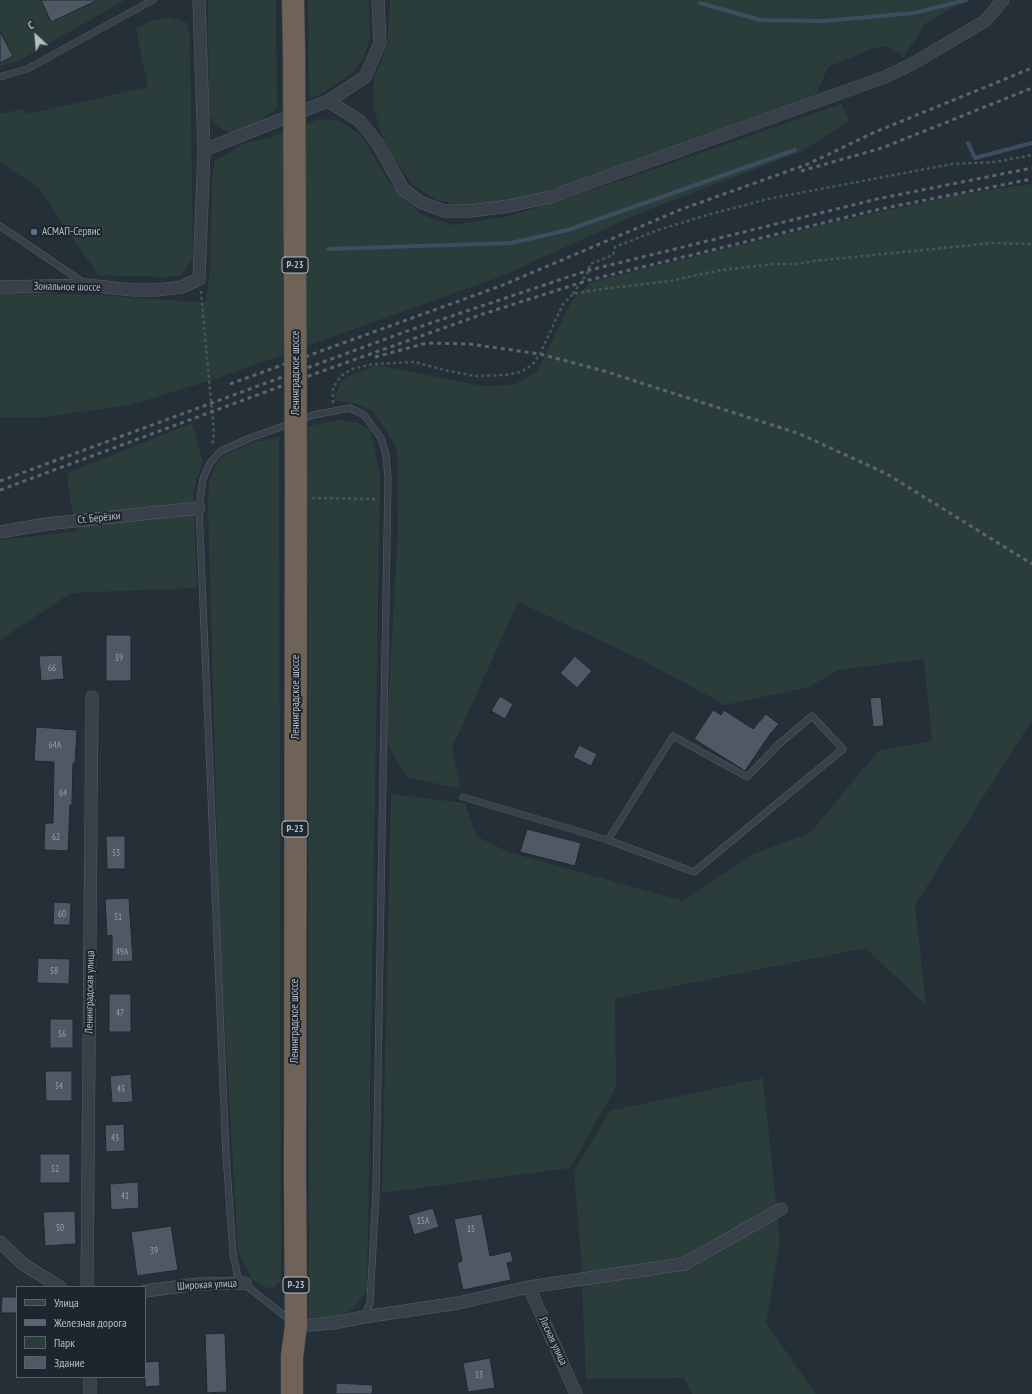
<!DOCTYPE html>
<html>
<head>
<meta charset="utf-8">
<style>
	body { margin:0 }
	#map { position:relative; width:1032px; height:1394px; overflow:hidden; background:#252f38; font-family:"PT Sans Narrow",sans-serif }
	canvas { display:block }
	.legend { position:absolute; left:16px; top:1286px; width:130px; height:92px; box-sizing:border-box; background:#1d262e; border:1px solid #59626a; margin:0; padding:5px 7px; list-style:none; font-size:12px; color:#b4bcc5 }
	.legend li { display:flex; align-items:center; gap:8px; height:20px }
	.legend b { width:20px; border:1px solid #59626a }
	.north { position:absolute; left:16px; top:16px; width:40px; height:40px; -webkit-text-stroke:3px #1d262e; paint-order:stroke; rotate:334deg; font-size:11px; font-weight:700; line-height:16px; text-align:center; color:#b4bcc5 }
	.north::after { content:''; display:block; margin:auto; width:14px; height:18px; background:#b4bcc5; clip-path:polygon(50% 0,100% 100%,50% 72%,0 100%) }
</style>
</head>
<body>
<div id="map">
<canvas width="1032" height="1394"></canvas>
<ul class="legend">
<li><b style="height:5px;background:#384149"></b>Улица</li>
<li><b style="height:5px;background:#5b656f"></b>Железная дорога</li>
<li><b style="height:11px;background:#2a3d3b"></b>Парк</li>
<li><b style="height:11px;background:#4e5964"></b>Здание</li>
</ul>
<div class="north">С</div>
</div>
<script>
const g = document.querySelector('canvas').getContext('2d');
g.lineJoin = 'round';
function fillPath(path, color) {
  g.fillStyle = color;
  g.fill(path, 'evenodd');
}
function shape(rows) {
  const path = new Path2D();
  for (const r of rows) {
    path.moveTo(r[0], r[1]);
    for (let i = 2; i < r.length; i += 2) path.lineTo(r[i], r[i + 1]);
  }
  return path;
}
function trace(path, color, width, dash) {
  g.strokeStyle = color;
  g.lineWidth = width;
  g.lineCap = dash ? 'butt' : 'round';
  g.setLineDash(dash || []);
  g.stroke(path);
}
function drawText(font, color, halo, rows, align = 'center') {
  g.font = font + ' "PT Sans Narrow",sans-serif';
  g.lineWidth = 4;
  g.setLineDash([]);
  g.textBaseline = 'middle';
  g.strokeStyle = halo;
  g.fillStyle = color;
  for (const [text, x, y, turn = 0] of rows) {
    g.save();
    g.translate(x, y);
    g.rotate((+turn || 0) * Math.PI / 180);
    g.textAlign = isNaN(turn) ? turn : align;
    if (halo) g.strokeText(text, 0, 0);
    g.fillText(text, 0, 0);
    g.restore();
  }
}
const green = shape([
	[0,0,125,0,20,60,0,66],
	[208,0,276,0,277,109,246,129,235,132,228,132,215,125,209,115],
	[308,0,369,0,370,39,363,59,352,73,320,95,309,99],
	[390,0,967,0,926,23,903,58,901,54,887,46,874,48,828,67,816,95,601,173,532,196,486,205,462,205,436,200,413,185,400,168,383,139,373,105,374,78,387,46],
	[169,17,187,23,190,34,193,259,181,275,164,277,98,275,39,188,0,162,0,114,22,109,28,114,148,87,136,29,150,21],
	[841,104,850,121,800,152,640,213,502,276,212,380,130,405,45,417,0,417,0,293,101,295,194,302,206,301,210,271,212,179,215,161,243,144,271,137,320,119,340,121,361,135,389,182,420,214,453,225,510,216,626,179],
	[1032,184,1032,720,915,905,926,1005,865,948,615,998,616,1087,570,1168,382,1193,391,794,465,803,476,836,508,852,683,901,753,854,810,833,878,751,932,741,924,659,838,670,809,687,725,705,642,660,518,602,452,748,461,789,407,777,386,742,398,529,397,448,373,411,355,403,335,401,339,385,346,377,377,365,482,386,513,385,537,372,571,302,591,282,846,219,963,194],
	[340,420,359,423,370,430,375,449,380,476,367,1291,352,1310,335,1317,309,1317,308,426],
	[192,423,203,462,193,490,197,588,71,593,0,640,0,540,79,531,71,506,67,473],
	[279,437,281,1281,273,1288,263,1287,252,1279,238,1251,220,945,208,508,209,482,215,467,223,456,251,443],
	[763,1078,780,1242,766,1323,816,1394,692,1394,684,1378,586,1379,581,1258,574,1171,610,1111]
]);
const stream = shape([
	[700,3,760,20,823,21,914,13,966,0],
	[968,143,975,158,1032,143],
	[328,249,511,243,568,230,795,150]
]);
const building = shape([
	[41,0,98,0,51,22,41,0],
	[0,32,13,56,0,63,0,32],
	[106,635,131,635,131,681,106,681,106,635],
	[62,655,64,679,41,681,39,656,62,655],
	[575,656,592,671,577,688,560,673,575,656],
	[500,696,513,704,505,719,491,711,500,696],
	[881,697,884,726,873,727,870,698,881,697],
	[713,710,721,715,724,710,753,729,766,714,779,724,770,734,745,771,694,739,713,710],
	[36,727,77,730,75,763,73,763,72,805,70,805,68,851,44,850,45,823,53,823,54,762,34,761,36,727],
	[579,745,597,754,591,766,573,757,579,745],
	[527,829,581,843,575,866,520,852,527,829],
	[106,836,125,836,125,869,107,869,106,836],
	[129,898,133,961,112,962,112,935,107,936,105,899,129,898],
	[54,902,71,903,70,925,53,925,54,902],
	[38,958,70,959,69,984,37,983,38,958],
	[109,994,131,994,131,1032,109,1032,109,994],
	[50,1019,73,1019,73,1048,50,1048,50,1019],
	[45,1071,72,1071,72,1101,46,1101,45,1071],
	[131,1074,133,1102,112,1103,110,1076,131,1074],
	[124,1124,125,1151,106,1152,105,1125,124,1124],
	[40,1154,70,1154,70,1183,40,1183,40,1154],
	[138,1182,139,1208,111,1210,110,1184,138,1182],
	[433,1208,439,1227,414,1235,408,1215,433,1208],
	[75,1211,76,1244,45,1246,43,1212,75,1211],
	[482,1214,490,1256,511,1251,513,1262,507,1263,511,1280,463,1290,457,1263,462,1261,454,1219,482,1214],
	[171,1226,178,1270,137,1276,131,1232,171,1226],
	[2,1297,17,1297,17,1313,1,1313,2,1297],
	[225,1333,227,1392,207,1393,205,1334,225,1333],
	[490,1358,495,1388,468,1392,463,1363,490,1358],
	[159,1361,160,1386,145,1387,145,1362,159,1361],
	[336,1383,373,1385,372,1394,336,1394,336,1383]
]);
const path = shape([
	[201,291,214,434,212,445],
	[573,294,588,272,590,264,613,255,615,247,658,230,711,214,768,199,952,164,996,162,1032,155],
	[333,403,333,388,341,376,352,369,373,364,415,362,444,370,475,376,506,375,520,372,532,365,540,354,563,304,573,294,595,290,670,281,721,270,774,264,799,264,814,261,992,243,1032,244],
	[312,498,379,499]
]);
const lane = shape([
	[0,77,27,69,153,0],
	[0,226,84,283],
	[300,420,313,415,350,408,364,415,381,438,386,455,388,478,376,1192,370,1303,364,1317],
	[463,797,608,840,694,872,843,749,812,716,779,744,747,777,673,736,608,840],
	[291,1321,238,1279,233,1253,226,1155,199,508,203,479,210,463,221,451,250,438,292,423]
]);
const street = shape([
	[328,101,360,121,378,144,403,189,420,202,444,211,471,211,509,206,550,197,885,77,912,64,985,21,1003,0],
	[204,150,328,101,365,77,380,43,378,0],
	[0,287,87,285,133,290,156,290,182,287,199,279,204,150,199,0],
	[0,532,46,524,199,508],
	[0,1242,23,1264,60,1287],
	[87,1287,92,697],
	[529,1287,576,1394],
	[145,1291,198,1284,245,1283],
	[296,1326,333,1323,364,1317,458,1303,529,1287,684,1264,781,1209],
	[90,1377,90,1394]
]);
const highway = shape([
	[293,0,294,49],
	[292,1394,292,1356,296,1326,295,1176,296,481]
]);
const rail = shape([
	[801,171,882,148,1032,88],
	[375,357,427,343,470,344,540,354,604,371,800,434,887,474,1032,564],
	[230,384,503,285,682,209,808,164,875,132,1032,68],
	[0,481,410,330,586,271,877,199,1032,168],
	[0,490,314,374,483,314,589,280,880,209,1032,179]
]);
const highwayBridge = shape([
	[294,49,296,481]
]);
const markers = [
	[34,232,4,"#5c6f8a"]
];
const numberNames = [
	["59",119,658],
	["66",52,668],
	["64А",55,745],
	["64",63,793],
	["62",56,837],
	["53",116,853],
	["60",62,914],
	["51",118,917],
	["49А",122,952],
	["58",54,971],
	["47",120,1013],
	["56",62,1034],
	["54",59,1086],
	["45",121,1089],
	["43",115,1138],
	["52",55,1169],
	["41",125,1196],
	["15А",423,1221],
	["50",60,1228],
	["15",471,1229],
	["39",154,1251],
	["13",479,1375]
];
const shields = [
	[295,265,26],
	[295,829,26],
	[296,1285,26]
];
const shieldNames = [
	["Р-23",295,265],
	["Р-23",295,829],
	["Р-23",296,1285]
];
const poiNames = [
	["АСМАП-Сервис",42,232]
];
const streetNames = [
	["Зональное шоссе",67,287,1],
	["Ленинградское шоссе",296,373,-90],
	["Ст. Берёзки",99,518,-6],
	["Ленинградское шоссе",296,697,-90],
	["Ленинградская улица",90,992,-89],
	["Ленинградское шоссе",295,1021,-90],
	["Широкая улица",207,1285,-3],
	["Лесная улица",553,1341,65]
];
fillPath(green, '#2a3d3b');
trace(stream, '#3c4e60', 4);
fillPath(building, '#4e5964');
trace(building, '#1f2830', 1);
trace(lane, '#565f67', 7);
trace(street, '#565f67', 13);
trace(highway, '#434c54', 23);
trace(path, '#465859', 2.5, [3, 3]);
trace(lane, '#384149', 6);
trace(street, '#384149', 12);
trace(highway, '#6e6356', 22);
trace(rail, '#5b656f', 3, [4, 4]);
trace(highwayBridge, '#434c54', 23, []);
trace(highwayBridge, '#6e6356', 22);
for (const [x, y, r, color] of markers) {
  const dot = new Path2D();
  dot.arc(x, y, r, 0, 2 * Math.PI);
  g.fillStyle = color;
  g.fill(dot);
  trace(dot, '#1d262e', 1.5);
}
drawText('9px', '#9aa3ad', null, numberNames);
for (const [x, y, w] of shields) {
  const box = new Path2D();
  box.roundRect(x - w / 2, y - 8, w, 16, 3);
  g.fillStyle = '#1d262e';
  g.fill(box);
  trace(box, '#b4bcc5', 1);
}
drawText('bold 10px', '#b4bcc5', null, shieldNames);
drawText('11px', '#b4bcc5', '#1d262e', poiNames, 'left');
drawText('11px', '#b4bcc5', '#1d262e', streetNames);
</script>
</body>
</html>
